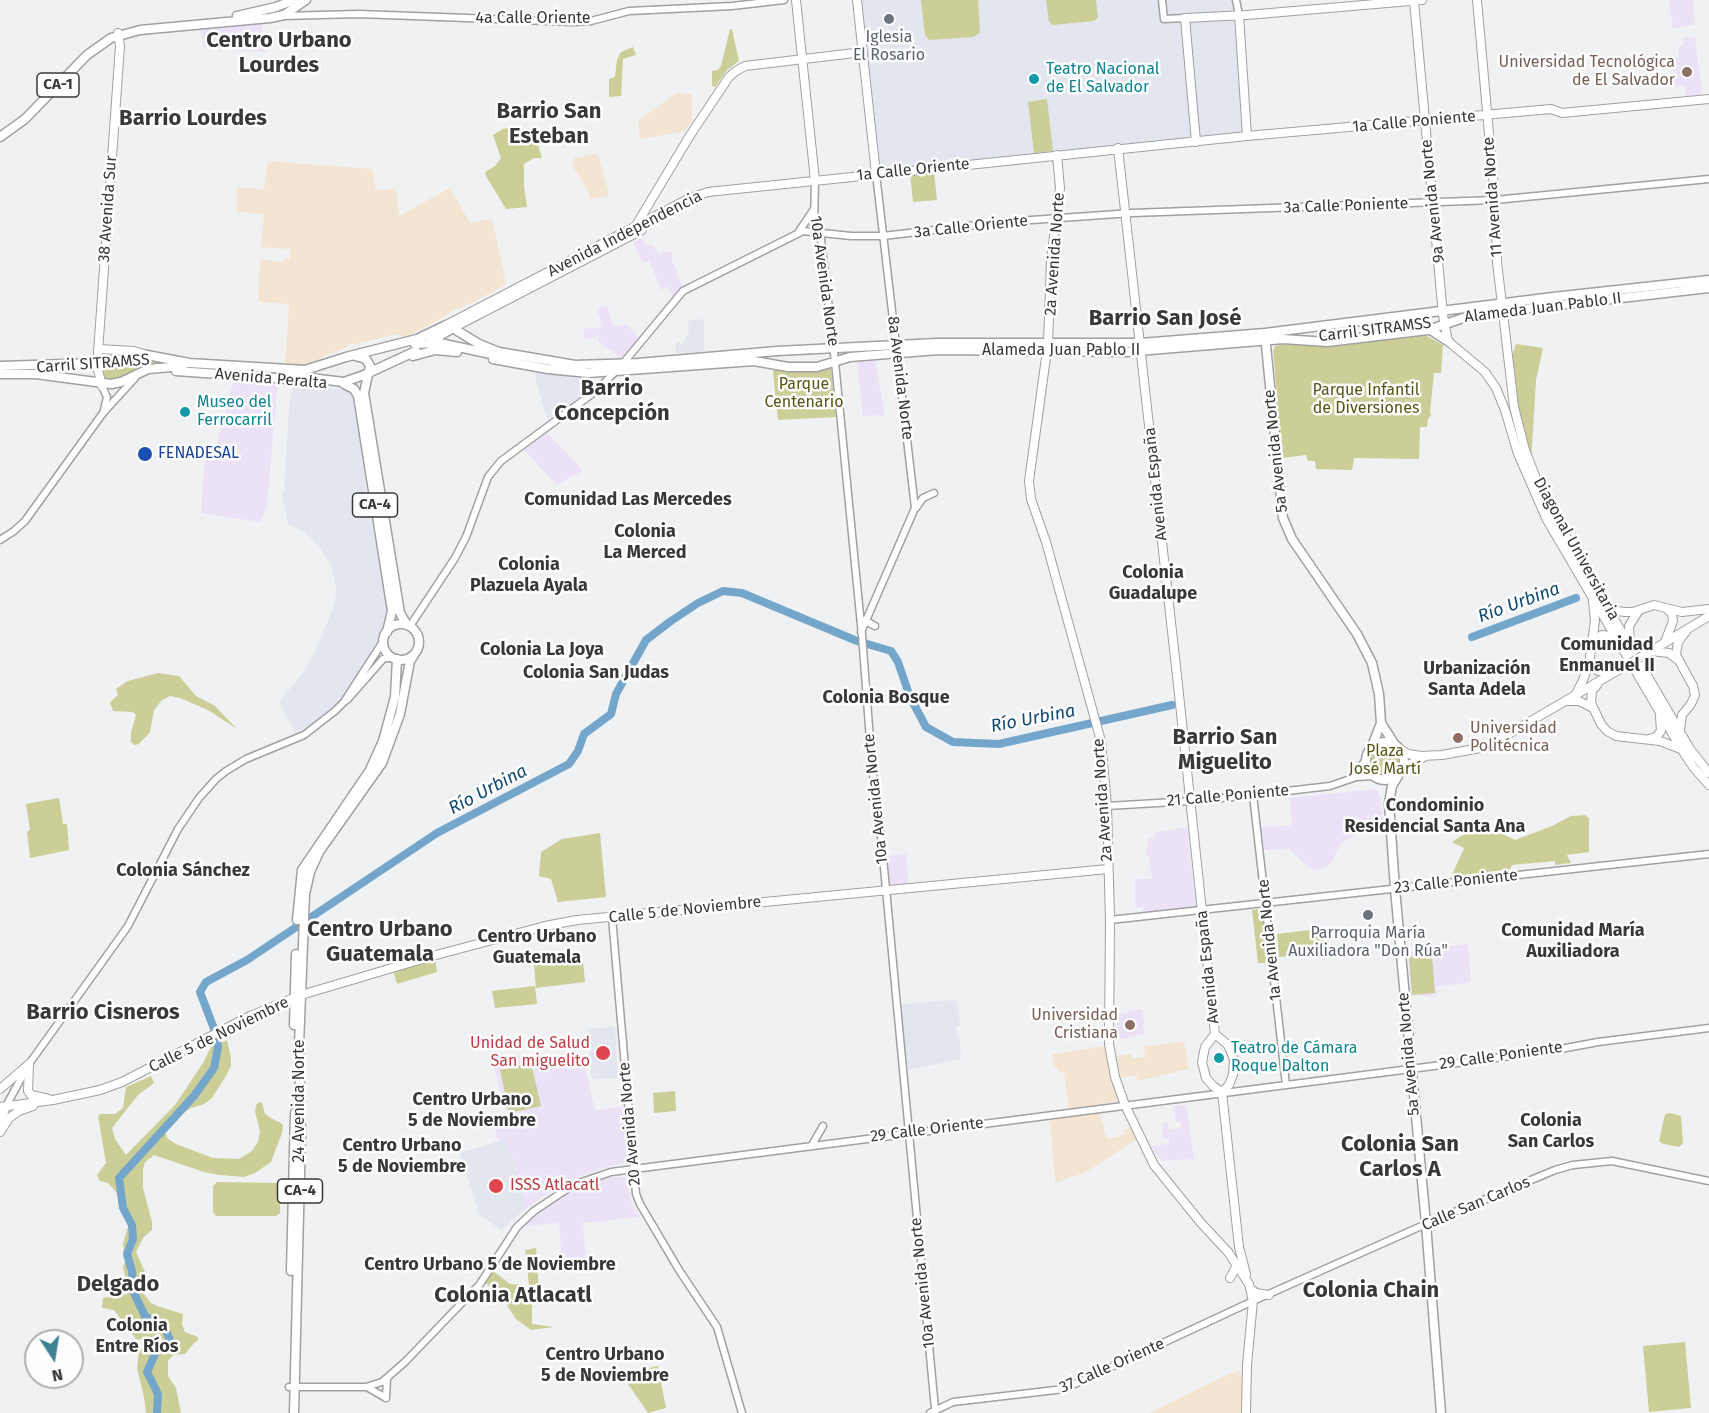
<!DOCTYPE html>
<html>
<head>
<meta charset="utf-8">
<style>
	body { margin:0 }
	#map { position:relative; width:1709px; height:1413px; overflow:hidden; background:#f0f1f2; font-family:"Fira Sans",sans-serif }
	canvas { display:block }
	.north { position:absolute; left:24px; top:1329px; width:60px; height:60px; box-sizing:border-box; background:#fefeff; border:2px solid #afafb0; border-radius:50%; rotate:168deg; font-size:16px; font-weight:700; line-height:24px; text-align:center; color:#383839 }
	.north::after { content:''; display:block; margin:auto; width:21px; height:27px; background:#408093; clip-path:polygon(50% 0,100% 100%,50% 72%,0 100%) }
</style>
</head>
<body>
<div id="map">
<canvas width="1709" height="1413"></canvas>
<div class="north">N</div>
</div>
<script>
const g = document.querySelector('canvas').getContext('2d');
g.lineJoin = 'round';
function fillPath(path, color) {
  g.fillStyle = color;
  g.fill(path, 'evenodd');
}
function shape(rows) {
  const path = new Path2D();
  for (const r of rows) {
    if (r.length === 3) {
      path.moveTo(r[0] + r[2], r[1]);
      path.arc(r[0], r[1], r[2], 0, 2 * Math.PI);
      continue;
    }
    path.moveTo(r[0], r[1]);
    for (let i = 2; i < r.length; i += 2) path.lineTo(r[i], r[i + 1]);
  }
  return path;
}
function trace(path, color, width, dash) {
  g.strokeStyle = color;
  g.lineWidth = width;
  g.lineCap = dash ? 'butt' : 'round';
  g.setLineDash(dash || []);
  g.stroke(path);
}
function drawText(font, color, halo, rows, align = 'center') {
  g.font = font + ' "Fira Sans",sans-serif';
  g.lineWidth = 5;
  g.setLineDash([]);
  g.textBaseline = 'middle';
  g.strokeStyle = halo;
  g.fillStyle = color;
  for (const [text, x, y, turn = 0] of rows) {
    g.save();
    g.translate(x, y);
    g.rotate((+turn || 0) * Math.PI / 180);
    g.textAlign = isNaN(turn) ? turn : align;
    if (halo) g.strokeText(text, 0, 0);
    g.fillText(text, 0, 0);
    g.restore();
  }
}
const built = shape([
	[857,0,1236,0,1247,136,876,174],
	[704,319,704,352,675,353,676,342,683,344,687,335,689,335,688,321],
	[541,372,581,378,585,383,585,395,553,417,547,419,535,377,537,373],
	[293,385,348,390,353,395,363,447,365,484,387,607,386,619,379,638,341,700,331,710,296,734,279,702,304,671,314,653,329,619,335,602,336,588,331,565,319,546,303,531,288,524,282,493,284,492,289,407],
	[954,1000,958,1002,960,1025,956,1026,957,1034,959,1034,961,1059,908,1070,900,1008,903,1004],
	[615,1027,618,1078,591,1079,588,1029],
	[507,1139,527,1208,501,1230,479,1214,460,1153]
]);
const industrial = shape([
	[676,93,692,94,692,122,685,131,640,139,638,121],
	[595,154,599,157,609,196,589,199,589,192,573,167,574,158],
	[268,161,372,169,376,190,396,189,399,216,450,188,470,223,492,219,506,283,502,287,459,309,455,309,444,317,405,338,399,334,355,344,349,344,348,347,324,356,312,365,297,367,285,365,289,304,260,302,258,300,260,262,261,260,284,262,284,259,290,258,290,249,261,247,264,214,237,212,237,188,264,189],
	[1184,1042,1189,1069,1138,1081,1136,1075,1120,1078,1117,1056,1131,1054,1132,1058,1145,1057,1144,1046],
	[1108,1046,1118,1101,1069,1109,1064,1072,1059,1072,1058,1069,1055,1069,1052,1054],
	[1099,1111,1107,1139,1124,1135,1123,1131,1132,1127,1137,1139,1086,1172,1055,1183,1050,1118],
	[1236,1371,1240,1371,1242,1383,1242,1413,1149,1413]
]);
const education = shape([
	[1669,0,1693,0,1695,24,1694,25,1673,28],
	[262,24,265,52,203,47,201,30],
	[1695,37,1702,94,1686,97,1685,86,1675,87,1672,58,1679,57,1678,47,1683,46,1682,38],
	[641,238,647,245,653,245,658,253,672,251,672,260,682,286,673,297,668,286,661,290,649,261,643,262,633,243],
	[607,306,613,326,627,325,639,338,621,358,599,342,599,335,585,340,583,329,602,327,597,309],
	[875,360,885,415,863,416,857,362],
	[234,378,278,381,267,504,261,522,201,513,205,455,215,453],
	[547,433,583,470,557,485,523,449],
	[1376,789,1380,797,1383,820,1341,843,1332,862,1326,867,1316,870,1309,867,1289,849,1264,850,1261,828,1292,825,1290,798],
	[1187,827,1196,906,1143,913,1144,907,1135,907,1135,879,1152,879,1149,855,1146,856,1146,849,1148,848,1147,839,1154,838,1154,833],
	[906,854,909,886,890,887,888,856],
	[1468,944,1471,983,1436,986,1437,997,1411,995,1408,951,1431,952,1431,948],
	[1143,1009,1144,1034,1116,1040,1117,1014],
	[529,1055,543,1064,579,1060,586,1071,595,1110,625,1106,627,1156,625,1162,587,1173,566,1183,571,1191,590,1182,611,1177,626,1177,632,1205,640,1217,583,1223,586,1264,562,1266,559,1223,524,1226,537,1212,566,1192,561,1184,527,1208,507,1139,499,1142,492,1120,507,1115,491,1056],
	[1186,1105,1194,1159,1162,1161,1151,1146,1169,1144,1169,1138,1163,1138,1162,1123,1167,1122,1169,1130,1181,1128,1180,1121,1176,1122,1173,1106]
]);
const green = shape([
	[921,0,978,0,980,32,974,37,929,40,925,35],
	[1046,0,1096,0,1098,18,1094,21,1052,25,1049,21],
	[730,29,732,29,739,61,727,70,715,87,712,86,712,71,718,70,721,66],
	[633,47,636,55,623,59,621,96,609,97,609,79,615,77,617,60,621,52],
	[1047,99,1053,151,1034,153,1028,102],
	[512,127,513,131,533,128,542,158,534,158,524,164,524,186,527,207,506,209,486,176,485,172,495,166,501,158,493,135,503,129],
	[934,172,937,200,913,202,910,173],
	[1425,335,1443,345,1441,373,1434,373,1430,412,1431,415,1428,419,1427,427,1420,427,1419,459,1354,458,1352,470,1316,469,1315,461,1308,461,1306,455,1282,458,1273,350,1275,346,1290,343,1328,347],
	[1516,344,1543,348,1536,380,1531,462,1526,448,1512,375,1511,360],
	[142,359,171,364,123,380,106,381,99,374,100,369,104,366],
	[774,368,788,370,831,369,836,417,778,420,773,372],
	[158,673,179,676,196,696,215,706,237,729,208,710,180,698,170,696,162,700,154,710,150,732,139,744,134,745,131,742,131,732,136,715,133,712,113,711,110,702,118,695,116,689,128,681],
	[1385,761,16],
	[59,798,63,824,67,824,69,850,30,858,27,832,30,830,26,804],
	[1585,815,1589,818,1589,852,1567,855,1571,863,1555,865,1555,861,1512,865,1510,869,1451,877,1464,848,1452,842,1474,828,1492,829,1515,840,1552,826,1571,816],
	[600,833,606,897,558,902,551,879,539,876,541,852,562,839],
	[1259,909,1262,911,1267,960,1264,963,1258,963,1252,910],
	[1327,928,1330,952,1279,957,1277,934],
	[1432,955,1435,993,1412,995,1409,957],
	[435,958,437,972,397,984,393,970],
	[583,961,585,982,536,988,534,965],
	[535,986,537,1004,495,1008,492,991],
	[227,1040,231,1058,231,1066,226,1076,211,1099,204,1104,189,1109,173,1121,165,1130,167,1138,176,1144,213,1158,239,1159,252,1151,258,1142,260,1131,255,1112,256,1105,259,1102,262,1103,265,1114,274,1120,281,1123,283,1126,282,1133,271,1162,255,1173,244,1177,220,1175,204,1172,154,1155,145,1162,143,1169,143,1188,152,1222,152,1230,143,1238,136,1252,145,1272,144,1294,151,1303,157,1306,183,1314,182,1325,185,1332,198,1337,198,1341,195,1342,185,1354,173,1355,168,1361,168,1376,176,1388,181,1413,146,1413,144,1397,137,1368,139,1352,146,1340,136,1339,114,1310,102,1308,103,1298,127,1294,128,1290,123,1266,125,1262,123,1244,129,1223,116,1192,108,1183,100,1181,98,1178,97,1175,106,1163,98,1116,101,1114,115,1114,123,1108,126,1087,151,1076,154,1083,138,1095,112,1128,115,1139,126,1155,175,1105,203,1063,211,1047],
	[531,1063,541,1106,509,1113,500,1070],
	[675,1091,676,1111,654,1113,653,1093],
	[1670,1113,1681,1116,1683,1143,1679,1147,1663,1144,1659,1141,1665,1114],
	[217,1182,278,1183,280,1186,280,1213,276,1216,216,1216,213,1212,213,1186],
	[536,1248,539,1292,532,1293,532,1324,554,1327,531,1330,516,1319,505,1302,484,1281,492,1270,510,1284,527,1285,517,1286,515,1299,530,1294,525,1250],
	[1685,1342,1691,1408,1649,1412,1643,1346],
	[658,1366,666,1408,648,1413,621,1374]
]);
const river = shape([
	[1472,637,1576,598],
	[157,1413,158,1394,147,1372,156,1352,170,1340,165,1329,145,1316,133,1291,132,1271,127,1254,133,1239,132,1225,123,1208,119,1178,194,1096,214,1068,218,1047,216,1034,200,992,206,982,247,960,437,833,569,764,578,751,584,734,611,714,616,694,646,640,671,621,698,603,723,591,742,593,857,641,891,651,898,662,910,697,926,727,953,742,999,744,1172,705]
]);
const tertiary = shape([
	[1162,0,1164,19,1185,18],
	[1236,0,1239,15],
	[282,16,359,14,574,22,591,21,629,11,732,6,784,0],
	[815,180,814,225,821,239,835,362,862,635,872,766,881,836,935,1409],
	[798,233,814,209],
	[102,386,107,397,104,410],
	[916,508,923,498,934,493],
	[0,540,14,531,25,521,103,413,135,378],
	[864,620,875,626],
	[410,626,455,558,466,537,488,477,501,461,596,391,620,367,683,291,803,231,851,236,883,236,1003,222,1132,213,1495,200,1709,179],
	[861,632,915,508,876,174],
	[347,700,383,659,392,657],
	[1351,777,1367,759],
	[1253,795,1286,1085],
	[1107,806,1191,801,1253,795,1330,786,1356,777,1373,776],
	[612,917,636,1194,640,1204,679,1270,717,1327,742,1413],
	[1110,920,1709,854],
	[6,1106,29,1064,128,926,178,829,199,798,216,779,226,771,246,759,304,735,335,711,344,702,384,640],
	[812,1145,823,1126],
	[289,1387,366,1387,382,1382,405,1362,480,1284,517,1227,534,1211,573,1185,611,1172,1550,1051,1598,1042,1709,1028],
	[367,1387,386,1398],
	[386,1398,387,1379],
	[930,1413,953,1402,1064,1389,1253,1301,1426,1224,1555,1170,1573,1165,1612,1161,1709,1181]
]);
const secondary = shape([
	[796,0,815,180],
	[857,0,876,174],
	[1477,0,1495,200,1497,262,1514,407,1525,450,1541,491,1554,516,1690,749,1709,773],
	[1414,1,1443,315,1447,337,1449,342,1485,372,1496,388,1505,410,1518,454,1547,520,1682,750,1694,768,1709,785],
	[1239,15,1247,136],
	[1196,142,1185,18,1247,15,1422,0],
	[1118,148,1178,685,1215,1034,1205,1047,1202,1062,1206,1078,1213,1086,1222,1092],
	[1057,155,1060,188,1051,261,1048,343,1029,481,1031,499,1046,542,1101,741,1107,806,1110,920,1109,1044,1115,1077,1125,1105,1154,1165,1201,1223,1228,1252,1249,1284,1253,1301,1247,1365,1246,1413],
	[635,227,689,137,729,77,736,71,745,66,863,52],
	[446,325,690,198,708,192,1247,136,1551,109,1562,113,1709,99],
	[453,328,642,230],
	[99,349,134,351,147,355],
	[102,386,97,366,120,46,118,33],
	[1607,604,1617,611,1625,612,1633,612,1654,605,1682,612,1709,609],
	[1665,642,1673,621,1672,614,1667,609],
	[1630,643,1629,626,1639,610],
	[1592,644,1596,638,1602,635,1609,636,1617,640],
	[1651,651,1669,653,1678,660],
	[1646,654,1709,616],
	[1590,660,1593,667,1598,671,1613,672],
	[1597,685,1592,691,1591,703,1601,724,1607,731,1616,736,1660,741,1681,749],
	[1576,694,1583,680,1589,664,1595,621,1593,601],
	[1567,701,1579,701,1593,708],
	[1680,730,1682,715,1691,704,1695,695,1693,686,1676,655,1678,642,1687,630],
	[1649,739,1656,737,1661,731,1660,716],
	[1400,749,1408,754,1421,756,1442,755,1480,748,1495,742,1620,669],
	[1401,772,1410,764,1424,757],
	[1215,1034,1228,1045,1234,1059,1233,1075,1229,1085,1222,1092,1239,1247,1246,1274],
	[29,1064,28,1091,31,1095,49,1099],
	[0,1089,29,1064],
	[0,1107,53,1100,100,1090,122,1082,250,1016,301,995,436,955,545,926,577,920,1108,869],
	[0,1123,6,1106],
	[0,1132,9,1118,19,1111,33,1106],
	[1230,1278,1237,1265],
	[1251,1289,1256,1293,1269,1295]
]);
const primary = shape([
	[1429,329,1449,342],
	[1265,335,1283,518,1292,539,1357,634,1372,663,1379,694,1381,723,1371,749],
	[429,342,453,328],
	[415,344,440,343,500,356],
	[355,356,366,359,370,366,364,393,400,613,407,625],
	[413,356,435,350,457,352],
	[493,359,548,369,588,373,754,361,788,367,817,367,850,357,938,350,1126,352,1283,339,1327,342,1428,330,1472,315,1709,288],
	[0,366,98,363,147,355,189,363,305,370,346,357,417,339,446,325,456,330,479,344,499,352,575,365,638,363,777,351,937,343,1141,343,1265,333,1553,297,1709,280],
	[176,371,289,379],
	[0,374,36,374,111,384,121,382,148,369,183,366],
	[285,375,344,382,364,375,416,351],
	[344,384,354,389,358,396,392,611,387,632],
	[401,642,18],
	[1381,723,1395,745],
	[1385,761,19],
	[1398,776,1392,786,1389,803,1395,889,1426,1224,1441,1413],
	[297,920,302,870,370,770,383,741,395,697,397,659],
	[294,1025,296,954],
	[291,1271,295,1113],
	[294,1413,301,1134,299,1045,305,894,310,872,319,852,382,763,400,714,410,661,414,655]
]);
const trunk = shape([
	[237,16,276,7,294,0],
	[0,137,25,119,87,55,111,38,140,30,270,18,284,15,306,0]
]);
const secondaryBridge = shape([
	[1620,669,1646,654]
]);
const markers = [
	[889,19,6,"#6b7280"],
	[1687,72,6,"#8d6e63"],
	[1034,79,6,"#0f9aa8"],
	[185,412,6,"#0f9aa8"],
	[145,454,8,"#1a4fb4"],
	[1458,738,6,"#8d6e63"],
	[1368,915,6,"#6b7280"],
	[1130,1025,6,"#8d6e63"],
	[603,1053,8,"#e0444e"],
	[1219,1058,6,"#0f9aa8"],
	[496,1186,8,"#e0444e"]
];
const shields = [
	[58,85,42],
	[375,505,45],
	[300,1191,45]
];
const shieldNames = [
	["CA-1",58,85],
	["CA-4",375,505],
	["CA-4",300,1191]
];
const streetNames = [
	["4a Calle Oriente",533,19],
	["1a Calle Poniente",1414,122,-5],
	["1a Calle Oriente",913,170,-6],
	["11 Avenida Norte",1493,197,-94],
	["9a Avenida Norte",1433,201,-96],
	["3a Calle Poniente",1346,206,-2],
	["38 Avenida Sur",108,209,-86],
	["3a Calle Oriente",971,227,-6],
	["Avenida Independencia",625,234,-27],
	["2a Avenida Norte",1055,254,-86],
	["10a Avenida Norte",824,281,82],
	["Alameda Juan Pablo II",1543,308,-7],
	["Carril SITRAMSS",1375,330,-7],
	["Alameda Juan Pablo II",1061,351],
	["Carril SITRAMSS",93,364,-4],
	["8a Avenida Norte",900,378,83],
	["Avenida Peralta",271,379,5],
	["5a Avenida Norte",1276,451,-96],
	["Avenida España",1156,484,-96],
	["Diagonal Universitaria",1576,549,61],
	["21 Calle Poniente",1228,796,-5],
	["10a Avenida Norte",876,799,-96],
	["2a Avenida Norte",1103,800,-94],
	["23 Calle Poniente",1456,882,-6],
	["Calle 5 de Noviembre",685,910,-6],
	["1a Avenida Norte",1270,940,-96],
	["Avenida España",1208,967,-96],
	["Calle 5 de Noviembre",219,1035,-26],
	["5a Avenida Norte",1409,1054,-95],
	["29 Calle Poniente",1501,1056,-8],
	["24 Avenida Norte",300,1101,-90],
	["20 Avenida Norte",630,1124,-95],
	["29 Calle Oriente",927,1130,-7],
	["Calle San Carlos",1476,1204,-23],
	["10a Avenida Norte",923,1283,-96],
	["37 Calle Oriente",1112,1366,-24]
];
const worshipNames = [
	["Iglesia",889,38],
	["El Rosario",889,56],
	["Parroquia María",1368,934],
	["Auxiliadora \"Don Rúa\"",1368,952]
];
const educationNames = [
	["Universidad Tecnológica",1675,63],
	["de El Salvador",1675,81],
	["Universidad",1470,729,"left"],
	["Politécnica",1470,747,"left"],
	["Universidad",1118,1016],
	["Cristiana",1118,1034]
];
const cultureNames = [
	["Teatro Nacional",1046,70],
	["de El Salvador",1046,88],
	["Museo del",197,403],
	["Ferrocarril",197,421],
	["Teatro de Cámara",1231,1049],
	["Roque Dalton",1231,1067]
];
const parkNames = [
	["Parque",804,385],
	["Centenario",804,403],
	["Parque Infantil",1366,391],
	["de Diversiones",1366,409],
	["Plaza",1385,752],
	["José Martí",1385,770]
];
const transitNames = [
	["FENADESAL",158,454]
];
const healthNames = [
	["Unidad de Salud",590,1044],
	["San miguelito",590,1062],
	["ISSS Atlacatl",510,1186,"left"]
];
const neighbourhoodNames = [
	["Comunidad Las Mercedes",628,500],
	["Colonia",645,532],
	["La Merced",645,553],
	["Colonia",529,565],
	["Plazuela Ayala",529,586],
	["Colonia",1153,573],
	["Guadalupe",1153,594],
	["Comunidad",1607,645],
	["Enmanuel II",1607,666],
	["Colonia La Joya",542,650],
	["Urbanización",1477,669],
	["Santa Adela",1477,690],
	["Colonia San Judas",596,673],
	["Colonia Bosque",886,698],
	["Condominio",1435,806],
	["Residencial Santa Ana",1435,827],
	["Colonia Sánchez",183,871],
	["Comunidad María",1573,931],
	["Auxiliadora",1573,952],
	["Centro Urbano",537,937],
	["Guatemala",537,958],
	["Centro Urbano",472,1100],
	["5 de Noviembre",472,1121],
	["Colonia",1551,1121],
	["San Carlos",1551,1142],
	["Centro Urbano",402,1146],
	["5 de Noviembre",402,1167],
	["Centro Urbano 5 de Noviembre",490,1265],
	["Colonia",137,1326],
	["Entre Ríos",137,1347],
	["Centro Urbano",605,1355],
	["5 de Noviembre",605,1376]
];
const waterNames = [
	["Río Urbina",1519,603,-20],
	["Río Urbina",1033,719,-11],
	["Río Urbina",488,790,-28]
];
const districtNames = [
	["Centro Urbano",279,41],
	["Lourdes",279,66],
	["Barrio San",549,112],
	["Esteban",549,137],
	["Barrio Lourdes",193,119],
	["Barrio San José",1165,319],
	["Barrio",612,389],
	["Concepción",612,414],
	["Barrio San",1225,738],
	["Miguelito",1225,763],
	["Centro Urbano",380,930],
	["Guatemala",380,955],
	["Barrio Cisneros",103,1013],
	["Colonia San",1400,1145],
	["Carlos A",1400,1170],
	["Delgado",118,1285],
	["Colonia Chain",1371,1291],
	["Colonia Atlacatl",513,1296]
];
fillPath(built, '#e3e6ef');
fillPath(industrial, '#f4e4d2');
fillPath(education, '#ebe2f8');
fillPath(green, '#cbce97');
trace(river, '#74a6cc', 8);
trace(tertiary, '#a0a1a2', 9);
trace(secondary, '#a0a1a2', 10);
trace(primary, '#a0a1a2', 11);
trace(trunk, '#a0a1a2', 11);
trace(tertiary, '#fff', 6);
trace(secondary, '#fff', 8);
trace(primary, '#fff', 8);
trace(trunk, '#fff', 8);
trace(secondaryBridge, '#a0a1a2', 10, []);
trace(secondaryBridge, '#fff', 8);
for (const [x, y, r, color] of markers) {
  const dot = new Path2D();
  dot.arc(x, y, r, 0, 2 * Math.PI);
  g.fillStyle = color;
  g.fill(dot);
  trace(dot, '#fefeff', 2);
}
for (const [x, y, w] of shields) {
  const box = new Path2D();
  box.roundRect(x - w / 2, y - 12, w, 24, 4.5);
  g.fillStyle = '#fefeff';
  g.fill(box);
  trace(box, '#383839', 1.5);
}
drawText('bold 15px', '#383839', null, shieldNames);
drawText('16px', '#383839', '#fefeff', streetNames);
drawText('16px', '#5b616d', '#fefeff', worshipNames);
drawText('16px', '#785e54', '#fefeff', educationNames, 'right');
drawText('16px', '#0d838f', '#fefeff', cultureNames, 'left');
drawText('16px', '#555614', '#fefeff', parkNames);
drawText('16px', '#164399', '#fefeff', transitNames, 'left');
drawText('16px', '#be3a42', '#fefeff', healthNames, 'right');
drawText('bold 18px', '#383839', '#fefeff', neighbourhoodNames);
drawText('italic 18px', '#104a70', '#fefeff', waterNames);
drawText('bold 22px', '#383839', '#fefeff', districtNames);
</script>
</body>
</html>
